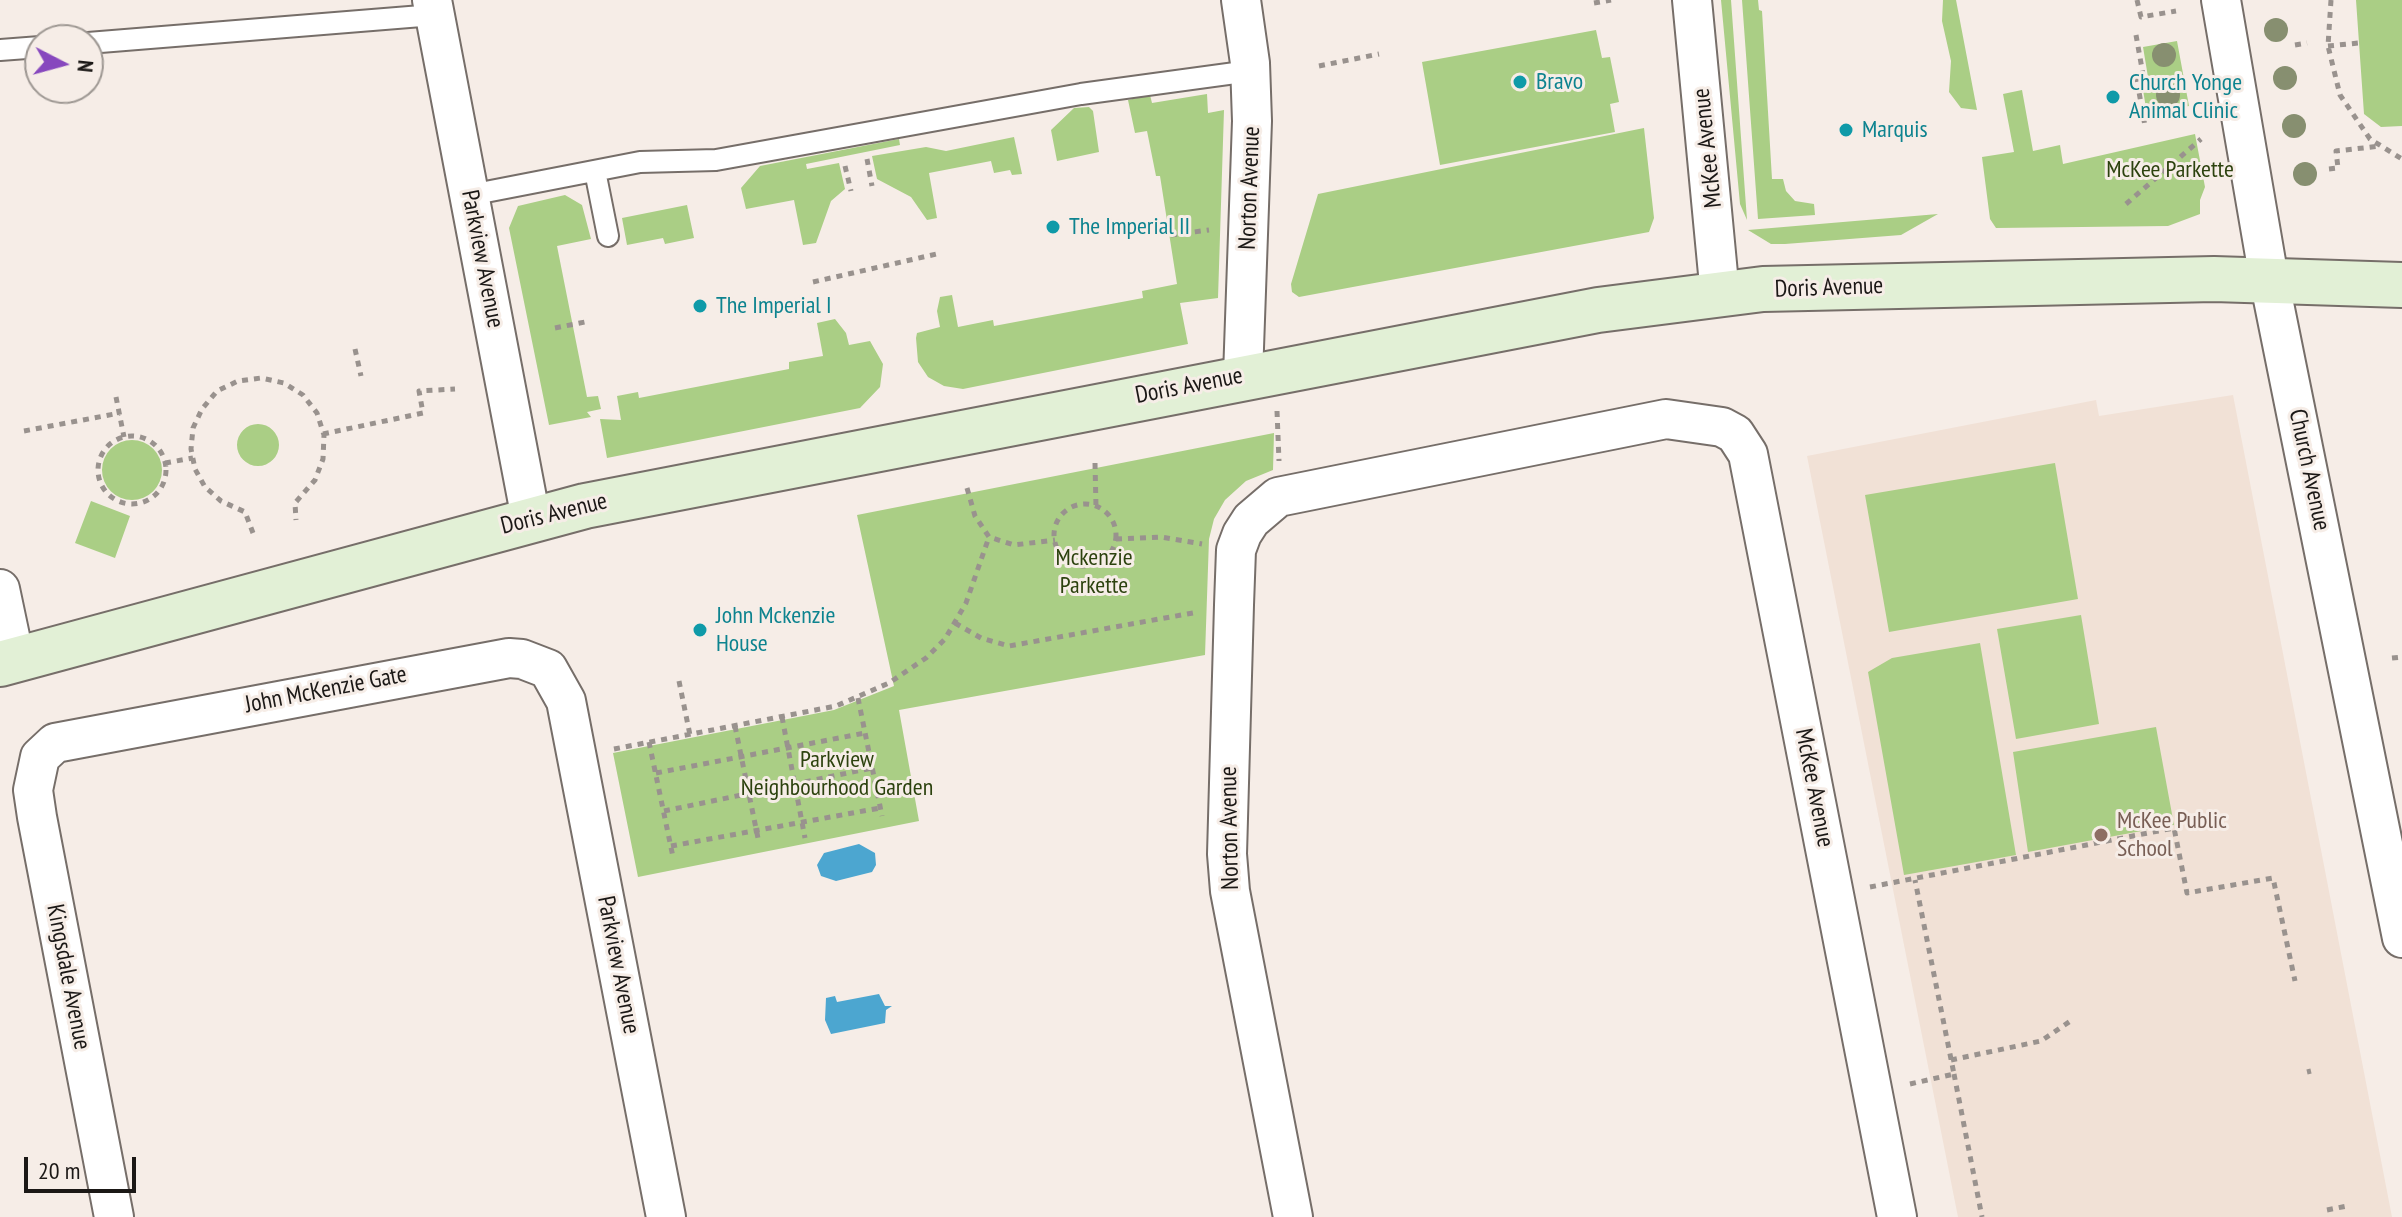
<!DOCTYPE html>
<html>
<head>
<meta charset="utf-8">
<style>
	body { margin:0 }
	#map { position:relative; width:2402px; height:1217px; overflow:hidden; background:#f6ede7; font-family:"PT Sans Narrow",sans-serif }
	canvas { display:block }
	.north { position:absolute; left:24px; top:24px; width:80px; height:80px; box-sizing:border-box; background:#f6ede7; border:2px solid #9e9893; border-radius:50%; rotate:96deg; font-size:22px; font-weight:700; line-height:32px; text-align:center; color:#1b1816 }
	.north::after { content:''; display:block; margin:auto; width:28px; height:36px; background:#8748be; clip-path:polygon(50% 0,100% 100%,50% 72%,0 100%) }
	.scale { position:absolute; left:24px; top:1157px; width:112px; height:36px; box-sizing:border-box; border:4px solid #1b1816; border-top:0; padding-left:10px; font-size:24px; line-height:28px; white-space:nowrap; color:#1b1816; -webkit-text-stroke:6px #f6ede7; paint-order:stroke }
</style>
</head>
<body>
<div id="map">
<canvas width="2402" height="1217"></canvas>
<div class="north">N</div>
<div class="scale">20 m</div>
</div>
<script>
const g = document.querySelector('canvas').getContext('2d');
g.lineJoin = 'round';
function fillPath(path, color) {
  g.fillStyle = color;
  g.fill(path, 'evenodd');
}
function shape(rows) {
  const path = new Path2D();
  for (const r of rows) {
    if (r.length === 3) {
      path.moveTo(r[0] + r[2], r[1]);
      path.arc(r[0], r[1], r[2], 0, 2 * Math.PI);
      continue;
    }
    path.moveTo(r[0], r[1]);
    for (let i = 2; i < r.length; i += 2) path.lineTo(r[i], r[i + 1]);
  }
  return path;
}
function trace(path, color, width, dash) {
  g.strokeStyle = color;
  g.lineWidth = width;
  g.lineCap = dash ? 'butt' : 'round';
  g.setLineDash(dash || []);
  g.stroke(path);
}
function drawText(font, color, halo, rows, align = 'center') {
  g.font = font + ' "PT Sans Narrow",sans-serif';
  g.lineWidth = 6;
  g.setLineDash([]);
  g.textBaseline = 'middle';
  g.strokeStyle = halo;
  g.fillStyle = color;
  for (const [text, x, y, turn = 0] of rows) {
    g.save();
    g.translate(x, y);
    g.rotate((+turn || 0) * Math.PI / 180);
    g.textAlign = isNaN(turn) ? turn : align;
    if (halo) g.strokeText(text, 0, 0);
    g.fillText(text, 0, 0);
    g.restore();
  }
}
const built = shape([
	[2233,395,2392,1217,1958,1217,1807,456,2096,400,2099,416]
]);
const green = shape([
	[1721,0,1731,0,1747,220,1740,204],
	[1742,0,1758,0,1759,10,1762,11,1772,179,1783,179,1786,191,1795,201,1814,204,1815,215,1758,219],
	[1943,0,1956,0,1977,110,1961,108,1949,92,1951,61,1942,21],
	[2356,0,2402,0,2402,126,2381,127,2364,114],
	[1596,30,1602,58,1610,57,1619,102,1610,104,1615,132,1440,165,1422,62],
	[2177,41,2189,106,2147,114,2143,90,2149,83,2143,47],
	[2022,90,2033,151,2060,145,2063,164,2195,134,2205,187,2200,200,2200,214,2168,226,1996,228,1990,219,1982,157,2014,152,2003,94],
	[1207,94,1208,113,1224,110,1218,298,1180,303,1188,344,963,389,944,386,928,377,918,362,916,338,917,333,940,327,937,311,940,297,952,295,958,327,993,320,994,326,1143,298,1142,291,1177,284,1160,176,1156,176,1147,131,1135,133,1128,100,1150,95,1152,103],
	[1089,107,1093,111,1099,152,1057,161,1051,130,1074,108],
	[1644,128,1654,218,1649,232,1299,297,1292,292,1291,284,1318,194],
	[1014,137,1022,174,1012,175,1010,170,994,173,991,161,929,173,937,218,927,220,911,197,877,179,872,156,926,147,946,151],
	[899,139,900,145,806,164,807,169,839,163,845,189,831,201,816,243,803,245,794,200,746,209,741,188,760,166],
	[565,195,582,205,591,239,557,246,587,397,598,396,601,409,587,412,591,417,549,425,509,228,518,206],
	[687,205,694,238,665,244,663,238,627,245,622,218],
	[1938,214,1901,235,1785,244,1771,244,1748,230],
	[835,319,846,333,849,345,870,341,883,364,880,387,860,408,607,458,600,419,621,420,617,396,638,392,639,398,789,369,789,362,823,356,817,323],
	[258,445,21],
	[1274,433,1273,470,1246,481,1225,500,1214,519,1209,539,1205,655,899,710,919,821,638,877,613,753,834,710,894,686,857,515],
	[132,470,30],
	[2055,463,2078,599,1889,632,1865,495],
	[91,501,130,516,115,558,75,543],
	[2081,615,2099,724,2016,739,1997,629],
	[1980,643,2016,855,1904,875,1868,672,1892,658],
	[2156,727,2174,825,2028,852,2013,752]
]);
const water = shape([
	[859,844,875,853,876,865,872,872,836,881,821,876,817,865,824,853],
	[879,994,885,1006,892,1006,886,1010,885,1023,831,1034,825,1020,826,998,835,996,837,1002]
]);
const path = shape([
	[2137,0,2141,17,2176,11],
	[2331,0,2328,46,2340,95,2370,139,2402,159],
	[1594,3,1611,0],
	[2136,35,2144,80,2139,92,2145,126],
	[2295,45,2307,43],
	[2328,46,2359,43],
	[1319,66,1379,54],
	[2133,80,2144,78],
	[867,159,872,186],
	[845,166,851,191],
	[2329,169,2338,168,2336,151,2381,146],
	[2126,204,2201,139],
	[1171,235,1209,230],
	[813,282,941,253],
	[555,328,585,322],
	[355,349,361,376],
	[116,397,124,437],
	[1277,411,1279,461],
	[24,431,120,413],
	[323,434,423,413,419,391,455,389],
	[132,470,34],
	[165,463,193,458],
	[1095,463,1096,507],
	[967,488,975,516,989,537,1014,545,1055,540],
	[1085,535,31],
	[253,533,245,512,221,501,205,487,195,469,191,449,193,428,202,409,217,391,238,381,261,378,284,383,303,395,317,413,324,435,323,459,315,480,295,503,296,520],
	[1116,539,1161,537,1202,544],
	[955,623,981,638,1009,646,1198,612],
	[2392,658,2402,657],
	[679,681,690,735],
	[858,698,882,816],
	[782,717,805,838],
	[735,726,759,843],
	[649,742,673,857],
	[614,749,836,706,889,683,926,658,945,639,966,603,989,537],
	[656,773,865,733],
	[664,811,872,768],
	[671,846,880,808],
	[1870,887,2174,828,2187,893,2273,878,2295,981],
	[1951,1060,2041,1041,2072,1020],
	[2307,1072,2311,1071],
	[1954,1074,1982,1217],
	[1910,1084,1954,1074,1915,880],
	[2327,1210,2347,1206]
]);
const lane = shape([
	[88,43,434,15],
	[0,50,40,47],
	[595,171,608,236],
	[470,195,640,162,716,160,1081,94,1250,71]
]);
const street = shape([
	[432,0,531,519],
	[1241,0,1250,63,1252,121,1243,376],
	[1692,0,1720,295],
	[2221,0,2269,279,2402,938],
	[0,589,15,660],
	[114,1217,37,817,33,790,40,757,55,743,509,658,522,659,548,669,566,701,666,1217],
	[1293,1217,1230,891,1227,854,1234,605,1236,550,1242,534,1251,520,1278,497,1666,419,1722,427,1735,434,1748,454,1897,1217]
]);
const secondary = shape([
	[0,664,585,506,1598,310,1763,289,2214,279,2402,285]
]);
const trees = [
	[2276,30],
	[2164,55],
	[2285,78],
	[2168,95],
	[2294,126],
	[2305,174]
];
const markers = [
	[1520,82,8,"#0f9aa8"],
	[2113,97,8,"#0f9aa8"],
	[1846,130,8,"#0f9aa8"],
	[1053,227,8,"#0f9aa8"],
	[700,306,8,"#0f9aa8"],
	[700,630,8,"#0f9aa8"],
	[2101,835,8,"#8d6e63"]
];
const cultureNames = [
	["Bravo",1536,82],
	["Church Yonge",2129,83],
	["Animal Clinic",2129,111],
	["Marquis",1862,130],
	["The Imperial II",1069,227],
	["The Imperial I",716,306],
	["John Mckenzie",716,616],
	["House",716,644]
];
const streetNames = [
	["McKee Avenue",1708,148,-96],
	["Norton Avenue",1250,188,-88],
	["Parkview Avenue",482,259,79],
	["Doris Avenue",1829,288,-2],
	["Doris Avenue",1189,386,-11],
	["Church Avenue",2309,470,78],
	["Doris Avenue",554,514,-14],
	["John McKenzie Gate",326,690,-11],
	["McKee Avenue",1814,788,79],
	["Norton Avenue",1230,828,-91],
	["Parkview Avenue",618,965,79],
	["Kingsdale Avenue",68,977,79]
];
const parkNames = [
	["McKee Parkette",2170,170],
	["Mckenzie",1094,558],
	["Parkette",1094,586],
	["Parkview",837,760],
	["Neighbourhood Garden",837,788]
];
const educationNames = [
	["McKee Public",2117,821],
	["School",2117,849]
];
fillPath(built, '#f1e1d6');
fillPath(green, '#aace85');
fillPath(water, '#4ca6d0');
trace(lane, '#766e69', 24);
trace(street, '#766e69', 42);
trace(secondary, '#766e69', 48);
trace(path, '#99928e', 5, [6, 6]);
trace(lane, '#fff', 20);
trace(street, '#fff', 38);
trace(secondary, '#e2f0d6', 44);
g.fillStyle = '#878f70';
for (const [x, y] of trees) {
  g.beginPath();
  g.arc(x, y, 12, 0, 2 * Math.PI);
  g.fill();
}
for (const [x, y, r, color] of markers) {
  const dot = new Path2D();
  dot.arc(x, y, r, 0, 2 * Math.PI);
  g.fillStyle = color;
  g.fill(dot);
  trace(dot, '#f6ede7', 3);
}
drawText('24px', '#0d838f', '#f6ede7', cultureNames, 'left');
drawText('24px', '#1b1816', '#f6ede7', streetNames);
drawText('24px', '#2c420e', '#f6ede7', parkNames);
drawText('24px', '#785e54', '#f6ede7', educationNames, 'left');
</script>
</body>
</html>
